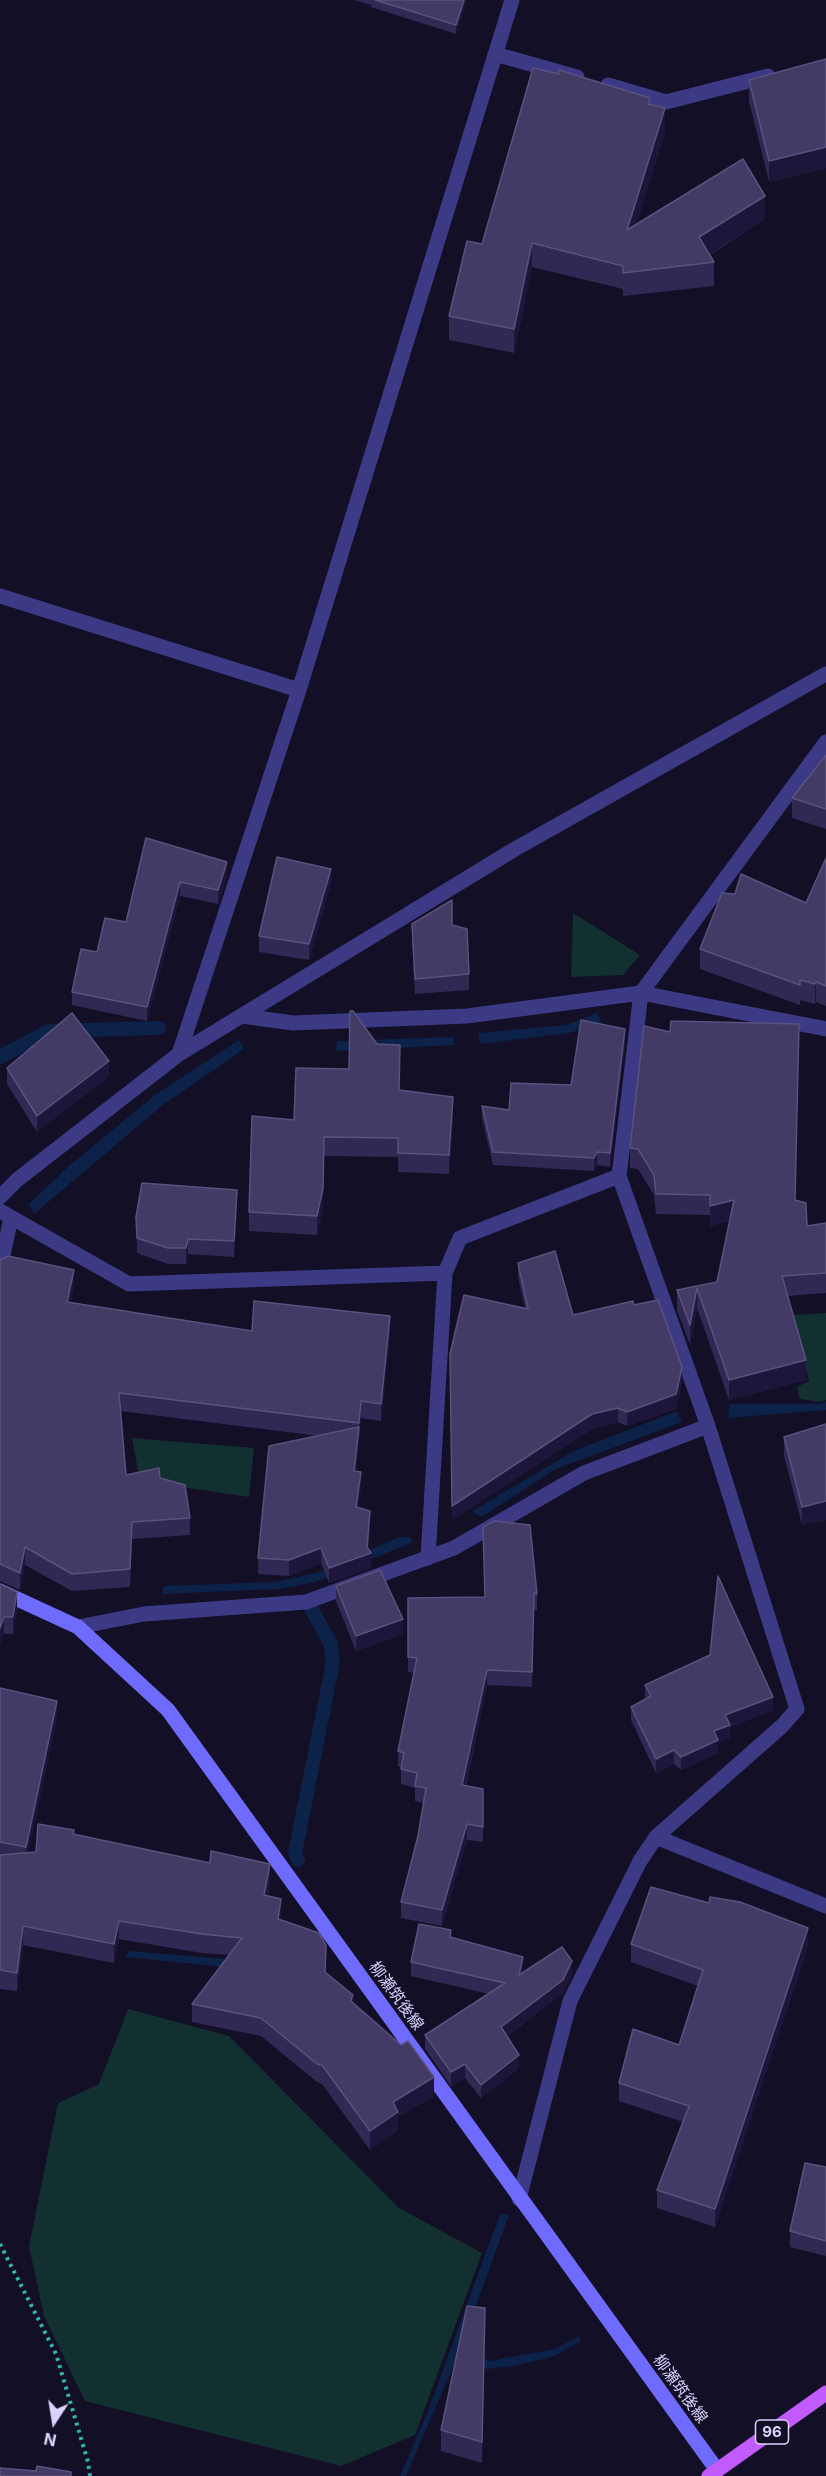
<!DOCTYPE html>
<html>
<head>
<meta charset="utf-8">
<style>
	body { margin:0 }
	#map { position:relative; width:826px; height:2476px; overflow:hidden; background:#130f26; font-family:Inter,sans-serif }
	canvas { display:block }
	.north { position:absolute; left:24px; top:2392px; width:60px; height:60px; -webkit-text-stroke:4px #130f26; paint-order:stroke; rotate:192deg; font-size:16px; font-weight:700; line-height:24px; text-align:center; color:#d9d4ff }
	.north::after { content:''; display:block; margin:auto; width:21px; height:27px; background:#d9d4ff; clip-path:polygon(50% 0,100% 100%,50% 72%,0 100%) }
</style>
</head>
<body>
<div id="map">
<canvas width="826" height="2476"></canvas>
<div class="north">N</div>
</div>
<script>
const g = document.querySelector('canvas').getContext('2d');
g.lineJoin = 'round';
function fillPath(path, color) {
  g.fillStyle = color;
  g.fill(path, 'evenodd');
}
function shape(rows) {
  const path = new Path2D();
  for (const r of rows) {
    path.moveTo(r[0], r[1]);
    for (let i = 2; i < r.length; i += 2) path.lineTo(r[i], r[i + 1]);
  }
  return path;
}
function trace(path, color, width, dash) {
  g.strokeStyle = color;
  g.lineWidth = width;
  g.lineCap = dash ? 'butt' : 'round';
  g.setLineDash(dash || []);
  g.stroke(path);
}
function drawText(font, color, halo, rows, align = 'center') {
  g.font = font + ' Inter,"Noto Sans JP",sans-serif';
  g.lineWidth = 4.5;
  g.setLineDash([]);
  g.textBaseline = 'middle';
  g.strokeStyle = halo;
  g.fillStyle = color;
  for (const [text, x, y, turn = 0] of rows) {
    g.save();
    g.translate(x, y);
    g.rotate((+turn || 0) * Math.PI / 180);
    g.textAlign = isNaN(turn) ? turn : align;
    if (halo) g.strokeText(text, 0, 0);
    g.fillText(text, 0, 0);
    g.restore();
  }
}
const green = shape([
	[573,913,640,955,623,975,571,977],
	[826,1313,826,1400,820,1402,800,1399,797,1387,809,1381,793,1315],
	[132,1438,254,1448,249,1497,140,1481],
	[128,2009,229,2036,399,2208,482,2253,415,2435,341,2466,85,2401,44,2316,29,2246,58,2103,99,2084]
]);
const water = shape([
	[597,1013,602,1023,569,1033,480,1044,478,1033,566,1025],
	[453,1037,454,1045,335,1051,338,1041],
	[239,1040,244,1049,163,1105,34,1214,29,1204,69,1166,155,1095],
	[826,1402,826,1410,728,1418,730,1404,819,1404],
	[677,1411,682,1422,556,1469,481,1517,472,1511,574,1451],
	[399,1537,410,1537,413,1542,316,1582,278,1589,162,1594,164,1586,275,1582,320,1572],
	[129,1951,254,1961,234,1968,125,1957],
	[500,2214,509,2215,459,2352,490,2361,555,2349,579,2336,581,2341,552,2357,513,2366,487,2369,455,2362,406,2476,400,2476,428,2411]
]);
const stream = shape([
	[0,1057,49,1031,159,1028],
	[298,1860,295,1853,333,1662,330,1642,312,1610]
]);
const path = shape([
	[0,2244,56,2354,88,2462,90,2476]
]);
const lane = shape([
	[0,1211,129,1284,445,1273],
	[0,1268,11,1218],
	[428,1558,445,1273,460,1238,619,1176]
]);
const street = shape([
	[495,54,577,77],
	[608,85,666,102,768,76],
	[0,596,299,690],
	[242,1016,293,1023,467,1016,641,993,826,1029],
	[179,1054,299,690,512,0],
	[0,1197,17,1180,179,1054,515,849,826,674],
	[78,1627,144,1614,306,1602,454,1548,584,1473,708,1426],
	[656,1837,826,1906],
	[519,2199,570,2001,640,1861,656,1837,782,1726,797,1709,708,1426,619,1176,641,993,826,742]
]);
const secondary = shape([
	[0,1591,78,1627,168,1710,717,2470]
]);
const primary = shape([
	[709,2476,826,2393]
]);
const wall = shape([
	[354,0,466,0,456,34,371,7,371,5],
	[826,59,826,168,769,182,749,101,749,80],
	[650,105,665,132,636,225,765,219,710,255,714,262,714,286,623,296,623,289,532,267,514,353,449,340,449,316,482,244],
	[826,755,826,829,792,818,792,798],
	[146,838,227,876,218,904,180,896,147,1021,72,1005,72,992,97,952,126,922],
	[826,858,826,1006,816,1002,815,1004,800,1000,800,1005,700,969,700,949,806,903],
	[331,884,309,960,259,952,259,936],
	[412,924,452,925,469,974,469,990,415,994,412,940],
	[670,1032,796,1200,807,1226,826,1223,826,1293,788,1296,806,1380,729,1400,697,1308,690,1345,677,1310,677,1290,717,1282,730,1221,710,1226,710,1215,656,1214,654,1195,638,1169,630,1168,630,1148],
	[625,1042,610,1167,597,1165,594,1171,493,1165,482,1119,482,1106,509,1110,571,1085],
	[7,1068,109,1076,37,1132,7,1084],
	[400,1090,453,1116,449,1174,398,1172,398,1157,324,1156,323,1207,317,1235,249,1231,249,1212,294,1120],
	[237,1206,234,1257,188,1254,186,1264,168,1264,137,1253,136,1217],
	[0,1260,74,1287,70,1303,252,1331,390,1334,381,1421,361,1418,356,1471,361,1487,358,1508,370,1526,368,1549,371,1568,329,1583,321,1563,289,1576,258,1574,258,1558,319,1436,120,1411,126,1475,160,1478,190,1518,190,1535,132,1539,130,1587,72,1591,25,1565,20,1590,0,1581],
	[518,1263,573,1315,634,1305,682,1381,676,1409,627,1426,618,1422,592,1429,452,1520,450,1354,525,1308,518,1277],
	[826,1424,826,1520,802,1525,784,1456,784,1437],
	[483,1527,537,1594,537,1610,534,1609,532,1687,487,1685,466,1786,483,1789,483,1842,467,1840,442,1926,401,1918,401,1902,418,1836,424,1803,415,1801,415,1788,401,1784,401,1768,398,1766,398,1751,414,1673,408,1672,408,1598,485,1597],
	[0,1584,17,1610,13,1634,4,1634],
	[336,1586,403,1634,356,1651,336,1601],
	[645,1685,773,1710,730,1727,730,1738,718,1743,718,1753,681,1770,674,1764,656,1773,631,1720,631,1707,645,1699],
	[0,1688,57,1718,28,1853,36,1852,74,1834,270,1882,268,1896,281,1917,281,1920,326,1973,353,2002,434,2096,398,2117,398,2130,370,2150,322,2084,317,2082,261,2036,192,2022,192,2004,229,1955,202,1953,119,1939,114,1963,23,1945,17,1991,0,1989],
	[451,1938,523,1972,572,1974,563,1993,507,2036,519,2068,481,2098,465,2078,451,2086,425,2049,425,2035,489,1994,411,1976,411,1962],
	[631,1944,808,1946,715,2227,657,2208,657,2190,683,2122,619,2101,619,2083,679,2045,698,1986,631,1962],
	[826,2167,826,2256,790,2247,790,2231],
	[485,2329,482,2463,441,2451,441,2430]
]);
const shadedWall = shape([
	[464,0,466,0,456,34,456,25],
	[665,108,665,132,627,254,627,230],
	[826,147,826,168,769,182,769,161],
	[765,196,765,219,699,261,699,237],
	[532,243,532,267,514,353,514,329],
	[227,862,227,876,218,904,218,890],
	[331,869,331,884,309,960,309,944],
	[180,882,180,896,147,1021,147,1007],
	[816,982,816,1002,815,1004,815,984],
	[625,1029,625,1042,610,1167,610,1153],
	[109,1061,109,1076,37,1132,37,1116],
	[453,1097,453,1116,449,1174,449,1155],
	[324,1137,323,1207,317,1235,317,1216],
	[597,1152,597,1165,594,1171,594,1158],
	[237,1190,237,1206,234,1257,234,1241],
	[734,1200,734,1220,710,1226,710,1206],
	[188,1239,188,1254,186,1264,186,1248],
	[74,1270,74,1287,67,1319,67,1302],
	[697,1288,697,1308,690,1345,690,1325],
	[390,1316,390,1334,381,1421,381,1404],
	[806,1360,806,1380,729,1400,729,1380],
	[682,1367,682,1381,676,1409,627,1426,627,1412],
	[361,1401,361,1418,359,1441,359,1423],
	[618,1408,618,1422,592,1429,452,1520,452,1506,592,1414],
	[359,1427,359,1442,354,1486,354,1471],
	[361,1472,361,1487,356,1523,356,1507],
	[826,1501,826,1520,802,1525,802,1507],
	[370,1511,370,1526,367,1554,371,1553,371,1568,329,1583,329,1568,367,1547],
	[132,1522,132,1539,130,1587,130,1569],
	[25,1547,25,1565,20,1590,20,1573],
	[321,1548,321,1563,289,1576,289,1560],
	[17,1592,17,1610,13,1634,13,1617],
	[4,1617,4,1634,0,1645,0,1628],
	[403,1619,403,1634,356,1651,356,1636],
	[487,1670,487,1685,462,1801,462,1785],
	[773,1697,773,1710,730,1727,730,1738,718,1743,718,1753,681,1770,681,1757,714,1731,725,1715],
	[57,1701,57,1718,26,1864,26,1847],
	[674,1750,674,1764,656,1773,656,1759],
	[467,1824,467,1840,442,1926,442,1910],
	[270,1864,270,1882,264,1914,264,1895],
	[281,1899,281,1917,278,1937,278,1919],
	[119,1921,119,1939,114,1963,114,1944],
	[23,1926,23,1945,17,1991,17,1973],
	[808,1928,808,1946,715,2227,715,2209],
	[523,1957,523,1971,519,1988,519,1975],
	[572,1961,572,1974,563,1993,501,2040,501,2027],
	[519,2055,519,2068,481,2098,481,2085],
	[465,2064,465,2078,451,2086,451,2072],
	[434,2077,434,2096,398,2117,398,2130,370,2150,370,2131,393,2102],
	[485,2308,485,2329,482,2463,482,2442]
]);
const building = shape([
	[375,0,464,0,456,25,375,0],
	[826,59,826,147,769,161,749,80,826,59],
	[533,68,559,74,559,70,650,98,648,104,665,108,627,230,743,159,765,196,699,237,714,262,623,273,623,266,532,243,514,329,449,316,467,241,482,244,533,68],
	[826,755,826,809,792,798,826,755],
	[146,838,227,862,218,890,180,882,147,1007,72,992,81,949,97,952,105,918,126,922,146,838],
	[277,857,331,869,309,944,259,936,277,857],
	[826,858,826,986,816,982,815,984,800,980,800,985,700,949,722,893,735,894,741,874,806,903,826,858],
	[452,900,452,925,467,929,469,974,415,979,412,924,452,900],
	[350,1011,353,1011,377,1044,400,1045,399,1090,453,1097,449,1155,398,1153,398,1138,324,1137,323,1188,317,1216,249,1212,252,1116,294,1120,296,1068,349,1069,350,1011],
	[72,1013,109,1061,37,1116,7,1068,72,1013],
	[581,1020,625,1029,610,1153,597,1152,594,1158,493,1152,482,1106,509,1110,511,1083,571,1085,581,1020],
	[671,1021,799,1024,795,1200,806,1203,807,1226,826,1223,826,1273,782,1276,806,1360,729,1380,697,1288,690,1325,677,1290,717,1282,734,1200,710,1206,710,1195,656,1194,654,1175,638,1149,630,1148,644,1026,670,1032,671,1021],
	[142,1183,237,1190,234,1241,188,1239,186,1248,168,1248,137,1238,136,1217,142,1183],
	[555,1251,573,1315,633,1301,634,1305,658,1300,682,1367,676,1394,627,1412,618,1408,592,1414,452,1506,450,1354,464,1295,528,1309,518,1263,555,1251],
	[8,1256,74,1270,67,1302,252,1331,254,1301,390,1316,381,1404,361,1401,359,1423,119,1393,126,1475,159,1468,160,1478,185,1485,190,1518,132,1522,130,1569,72,1574,25,1547,20,1573,0,1564,0,1260,8,1256],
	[826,1424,826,1501,802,1507,784,1437,826,1424],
	[359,1427,354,1471,361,1472,356,1507,370,1511,367,1547,371,1553,329,1568,321,1548,289,1560,258,1558,269,1446,359,1427],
	[494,1521,530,1525,537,1594,534,1593,532,1672,487,1670,462,1785,483,1789,483,1827,467,1824,442,1910,401,1902,418,1836,426,1788,415,1786,417,1773,401,1769,404,1753,398,1751,417,1658,408,1657,408,1598,485,1597,483,1527,494,1521],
	[380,1570,403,1619,356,1636,336,1586,380,1570],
	[718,1576,773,1697,725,1715,730,1725,714,1731,718,1740,681,1757,674,1750,656,1759,631,1707,651,1696,645,1685,710,1655,718,1576],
	[0,1584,17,1592,13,1617,4,1617,0,1628,0,1584],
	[0,1688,57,1701,26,1847,0,1842,0,1688],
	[38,1824,74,1830,73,1834,210,1863,211,1851,270,1864,264,1895,281,1899,278,1919,319,1933,326,1945,325,1972,353,1995,351,2001,401,2045,408,2041,434,2077,393,2102,398,2112,370,2131,322,2065,317,2064,261,2018,192,2004,242,1938,202,1934,119,1921,114,1944,23,1926,17,1973,0,1970,0,1855,36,1852,38,1824],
	[651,1887,709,1903,710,1897,740,1902,808,1928,715,2209,657,2190,689,2106,619,2083,633,2029,679,2045,703,1970,631,1944,651,1887],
	[419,1924,451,1930,450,1937,523,1957,519,1975,562,1947,572,1961,563,1980,501,2027,519,2055,481,2085,465,2064,451,2072,425,2035,505,1983,411,1962,419,1924],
	[805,2163,826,2167,826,2241,790,2231,805,2163],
	[467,2306,485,2308,482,2442,441,2430,467,2306],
	[37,2466,71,2472,71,2476,0,2476,0,2468,36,2471,37,2466]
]);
const shields = [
	[772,2432,33]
];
const shieldNames = [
	["96",772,2432]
];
const streetNames = [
	["柳瀬筑後線",396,1996,54],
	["柳瀬筑後線",680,2389,54]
];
fillPath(green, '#12302f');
fillPath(water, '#0c2248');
trace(stream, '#0c2248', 14);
trace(path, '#2fb8b0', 4, [3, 4.5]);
trace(lane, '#3d3a85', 15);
trace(street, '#3d3a85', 15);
trace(secondary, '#6f6bff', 15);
trace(primary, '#c25bff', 15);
fillPath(wall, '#312854');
fillPath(shadedWall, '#1d163a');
fillPath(building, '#433a66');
trace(building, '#5a527e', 1.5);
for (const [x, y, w] of shields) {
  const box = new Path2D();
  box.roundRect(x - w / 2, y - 12, w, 24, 4.5);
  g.fillStyle = '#130f26';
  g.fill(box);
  trace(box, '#d9d4ff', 1.5);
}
drawText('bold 15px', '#d9d4ff', null, shieldNames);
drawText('16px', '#d9d4ff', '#130f26', streetNames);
</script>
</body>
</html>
